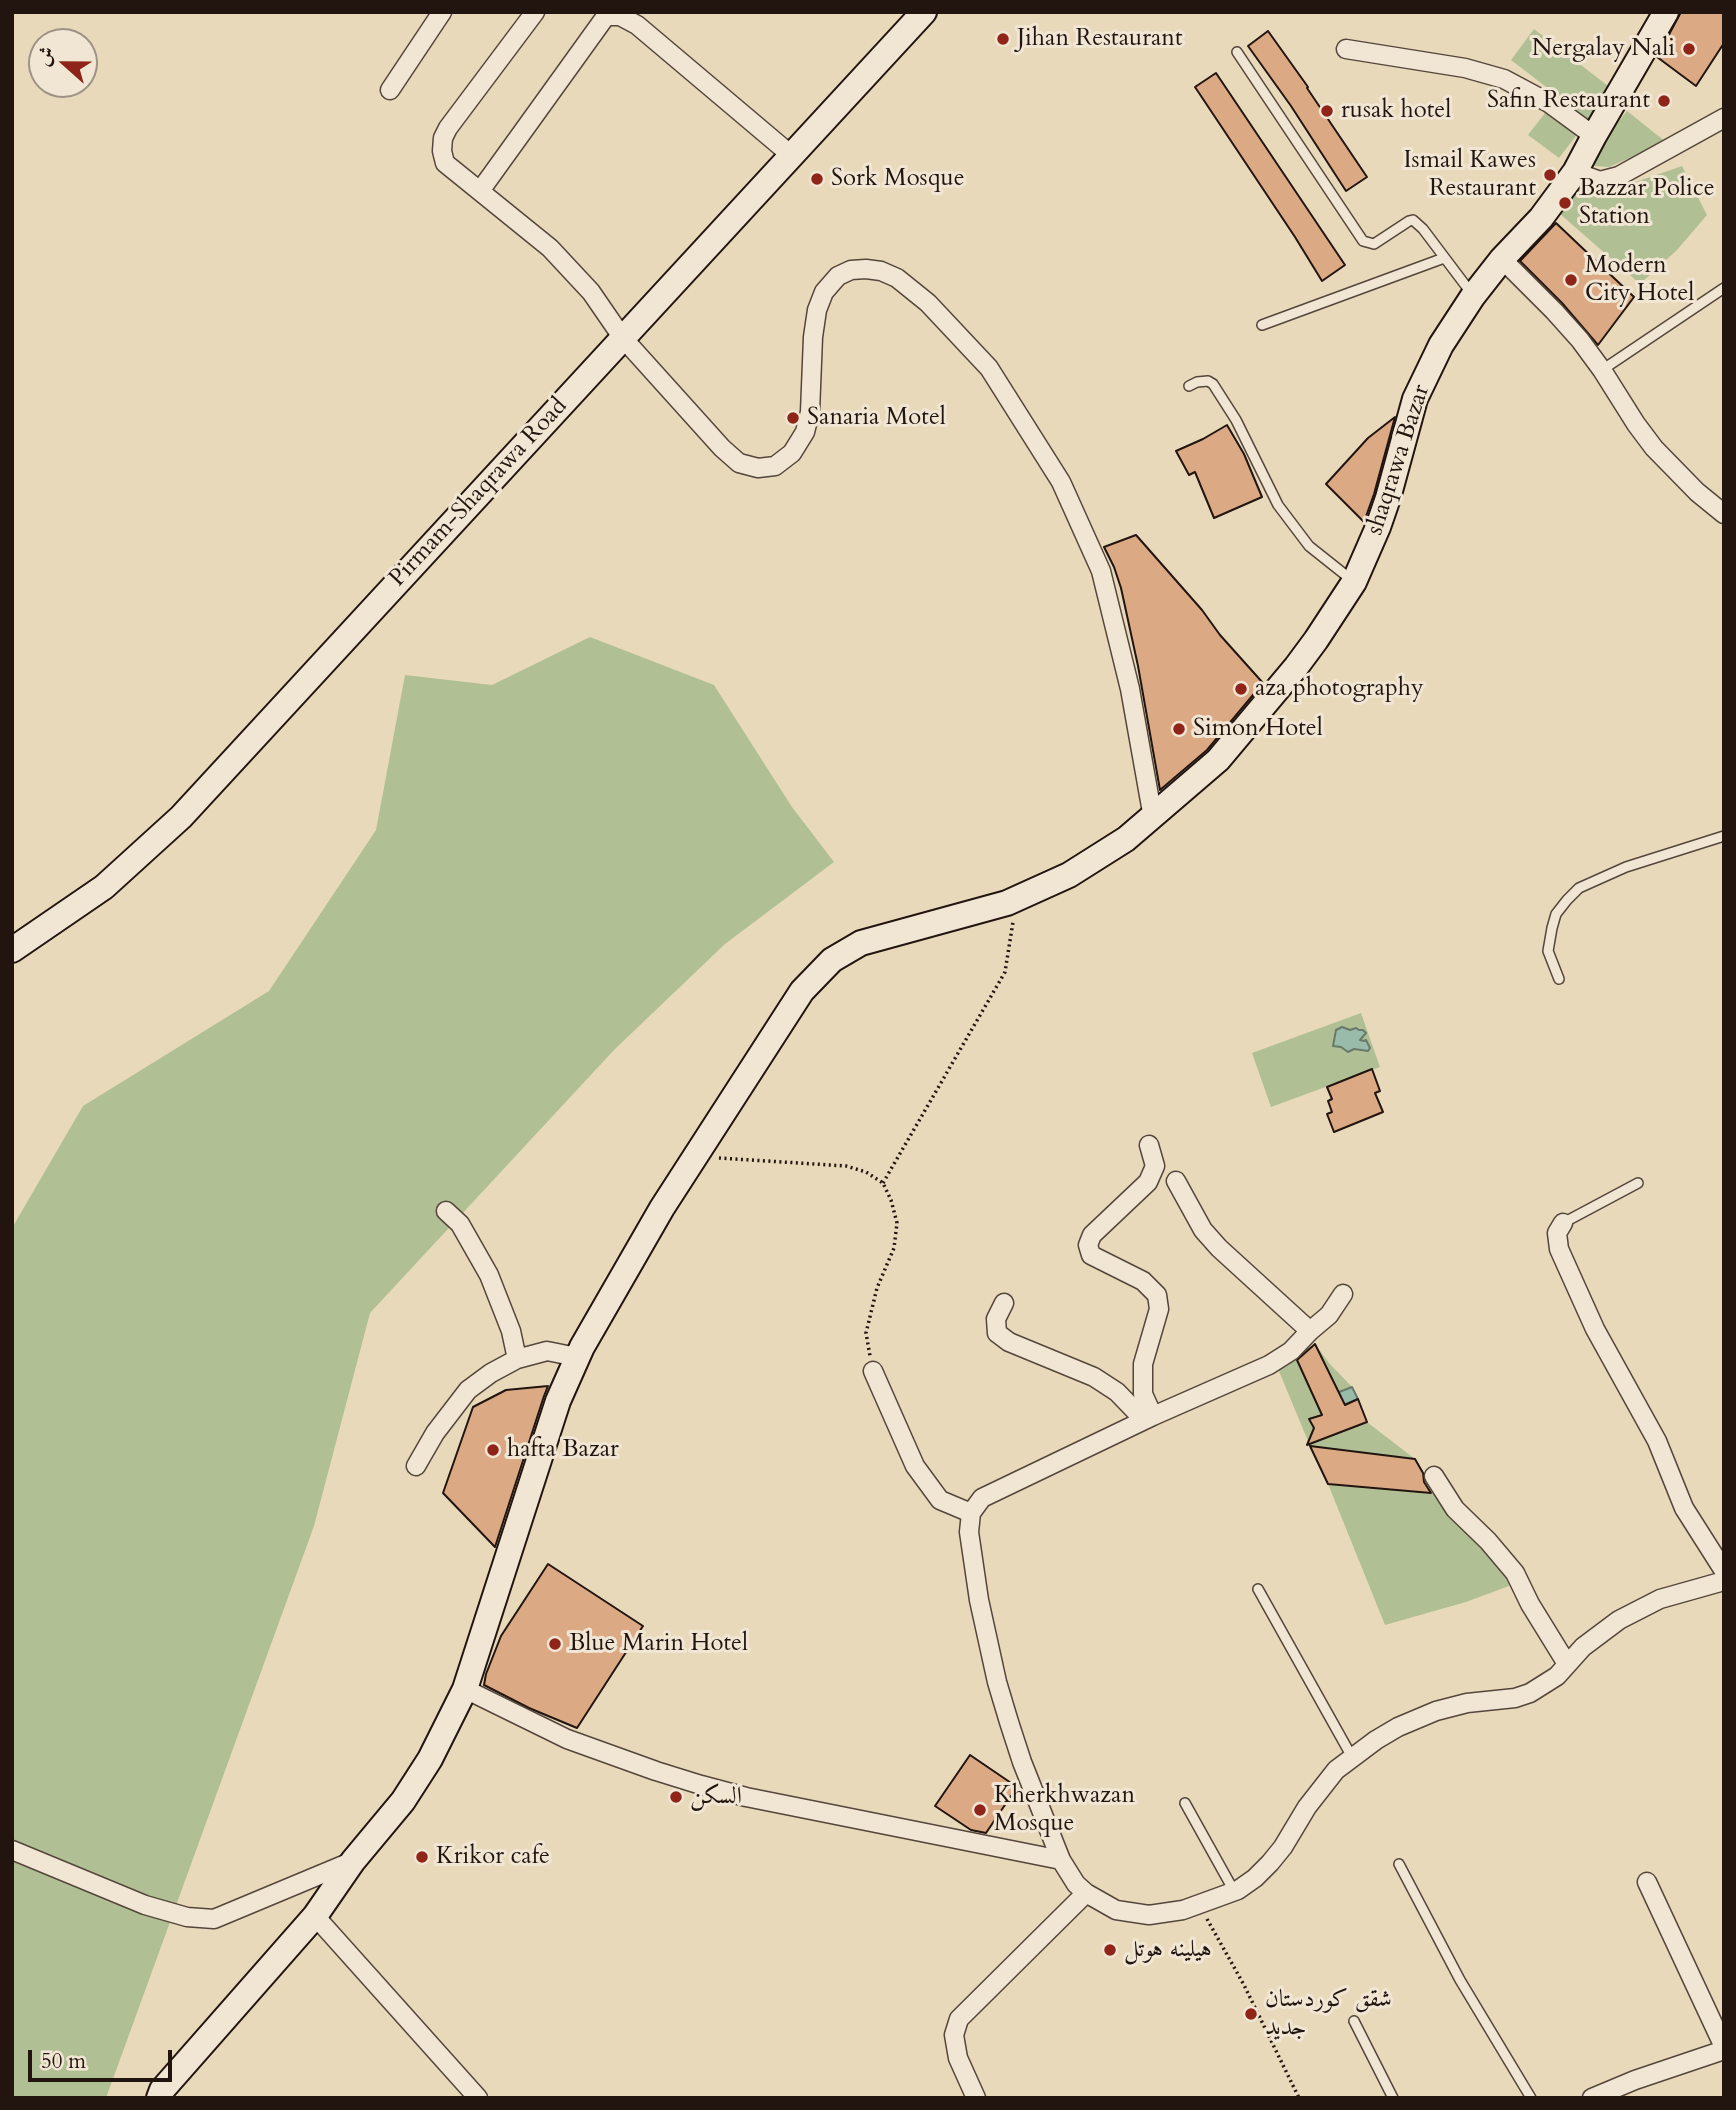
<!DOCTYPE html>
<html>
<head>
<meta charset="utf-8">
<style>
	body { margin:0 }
	#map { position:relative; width:1736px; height:2110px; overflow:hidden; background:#e8d9bb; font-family:Cardo,Amiri,serif }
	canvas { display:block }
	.frame { position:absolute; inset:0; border:14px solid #221510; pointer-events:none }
	.north { position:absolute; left:28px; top:28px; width:70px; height:70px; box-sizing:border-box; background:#f0e6d3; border:2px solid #9e9285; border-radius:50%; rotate:291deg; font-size:19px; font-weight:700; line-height:28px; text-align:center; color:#221510 }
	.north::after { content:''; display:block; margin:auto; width:24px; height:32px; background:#8f2418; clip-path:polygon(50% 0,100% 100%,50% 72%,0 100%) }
	.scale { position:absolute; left:28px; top:2050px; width:144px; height:32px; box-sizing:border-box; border:4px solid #221510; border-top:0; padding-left:9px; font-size:21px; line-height:24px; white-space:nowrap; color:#221510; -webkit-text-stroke:5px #f0e6d3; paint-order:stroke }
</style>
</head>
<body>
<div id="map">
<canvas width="1736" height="2110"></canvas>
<div class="frame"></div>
<div class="north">ش</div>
<div class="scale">50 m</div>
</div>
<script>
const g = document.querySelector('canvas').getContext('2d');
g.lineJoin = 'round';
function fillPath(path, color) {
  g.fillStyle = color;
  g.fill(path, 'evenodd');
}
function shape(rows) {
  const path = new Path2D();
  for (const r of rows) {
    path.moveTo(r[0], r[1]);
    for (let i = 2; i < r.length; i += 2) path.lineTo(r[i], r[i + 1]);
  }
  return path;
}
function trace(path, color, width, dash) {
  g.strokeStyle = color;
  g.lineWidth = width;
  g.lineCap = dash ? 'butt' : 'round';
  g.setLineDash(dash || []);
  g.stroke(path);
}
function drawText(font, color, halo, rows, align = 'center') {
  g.font = font + ' Cardo,Amiri,serif';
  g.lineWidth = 6;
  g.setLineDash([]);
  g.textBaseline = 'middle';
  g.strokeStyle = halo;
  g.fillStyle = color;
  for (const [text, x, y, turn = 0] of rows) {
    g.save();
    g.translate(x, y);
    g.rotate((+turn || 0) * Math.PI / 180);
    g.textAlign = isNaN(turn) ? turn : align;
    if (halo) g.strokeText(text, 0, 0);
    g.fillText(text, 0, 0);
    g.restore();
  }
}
const green = shape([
	[1534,29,1612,89,1559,158,1528,135,1558,96,1511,60],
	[1627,111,1666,142,1609,167,1594,166,1585,163],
	[1682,166,1707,215,1677,250,1640,284,1559,213,1584,182,1601,194],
	[590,637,714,685,792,807,834,862,725,944,614,1050,370,1313,314,1526,106,2098,12,2098,12,1228,83,1106,269,991,376,830,405,675,492,685],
	[1361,1013,1380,1067,1271,1107,1252,1053],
	[1315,1344,1329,1363,1352,1387,1367,1422,1415,1459,1310,1446,1276,1364],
	[1328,1484,1436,1494,1506,1574,1509,1586,1466,1602,1385,1625]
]);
const water = shape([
	[1342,1027,1350,1030,1356,1028,1359,1030,1363,1030,1366,1033,1360,1040,1364,1041,1366,1040,1370,1048,1368,1051,1354,1049,1348,1052,1341,1047,1333,1046,1336,1030,1342,1027],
	[1352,1387,1358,1399,1334,1409,1329,1396,1352,1387]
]);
const building = shape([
	[1681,12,1724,12,1724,43,1696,86,1657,57,1681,12],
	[1268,31,1308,87,1307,88,1367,177,1346,191,1291,106,1248,46,1268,31],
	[1216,73,1345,265,1322,281,1295,237,1195,87,1216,73],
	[1556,223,1634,297,1598,345,1562,303,1520,261,1556,223],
	[1395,417,1374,494,1364,522,1326,484,1368,438,1395,417],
	[1227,425,1244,454,1262,497,1214,518,1195,472,1189,475,1176,451,1203,439,1227,425],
	[1136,535,1202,610,1220,635,1263,683,1207,750,1160,790,1138,666,1121,588,1114,567,1104,547,1136,535],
	[1372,1069,1380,1091,1375,1093,1383,1112,1334,1132,1327,1114,1332,1112,1328,1101,1332,1099,1327,1087,1372,1069],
	[1315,1344,1345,1405,1358,1399,1367,1422,1307,1445,1314,1428,1309,1419,1322,1415,1297,1360,1315,1344],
	[548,1386,544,1396,495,1547,443,1493,473,1407,506,1390,548,1386],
	[1310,1446,1415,1459,1423,1473,1424,1482,1431,1493,1328,1484,1310,1446],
	[548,1564,643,1626,577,1728,529,1708,484,1685,486,1674,501,1636,548,1564],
	[970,1755,1017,1787,986,1833,971,1830,935,1806,970,1755]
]);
const path = shape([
	[719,1158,846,1166,866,1172,883,1183,891,1200,897,1223,894,1248,877,1288,866,1333,870,1356],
	[883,1183,1005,972,1013,922],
	[1207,1919,1244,1985,1299,2098]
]);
const lane = shape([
	[1237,52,1363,241,1374,244,1409,221,1413,220,1423,229,1472,294],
	[1262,325,1444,258],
	[1602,370,1724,288],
	[1189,386,1197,382,1208,381,1213,384,1236,420,1278,505,1309,546,1353,581],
	[1559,979,1548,951,1552,928,1556,914,1567,900,1579,888,1626,867,1724,836],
	[1563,1223,1638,1183],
	[1258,1589,1352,1757],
	[1185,1803,1234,1891],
	[1399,1864,1460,1980,1531,2098],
	[1354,2021,1393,2098]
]);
const street = shape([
	[535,12,448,128,443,138,442,151,445,163,550,248,591,292,622,337,722,448,739,463,758,468,775,466,792,453,805,432,810,412,813,337,817,310,824,292,838,276,851,270,866,269,881,271,897,278,928,303,989,368,1061,482,1101,571,1130,689,1153,818],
	[1346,49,1465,68,1504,79,1549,103,1594,136],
	[390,90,442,12],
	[1575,172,1600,181,1619,176,1724,118],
	[480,191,606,16,620,16,637,25,791,155],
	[1502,259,1554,311,1580,340,1602,370,1636,424,1654,448,1697,492,1724,514],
	[1149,1145,1155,1166,1148,1182,1092,1235,1088,1245,1091,1255,1143,1281,1157,1295,1159,1309,1143,1364,1143,1394,1153,1416],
	[1176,1181,1203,1230,1219,1248,1310,1331],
	[446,1211,460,1224,489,1275,511,1331,517,1359],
	[1563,1223,1557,1233,1559,1249,1595,1329,1657,1441,1684,1508,1724,1571],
	[1343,1294,1329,1315,1310,1331,1291,1351,1269,1365,1153,1416,982,1498,971,1513,969,1532,979,1600,997,1682,1009,1722,1022,1762,1061,1860,1076,1884,1086,1893,1116,1910,1149,1915,1183,1910,1238,1890,1255,1878,1270,1863,1283,1847,1307,1807,1336,1770,1376,1740,1398,1727,1436,1711,1467,1703,1515,1698,1530,1693,1557,1676,1583,1647,1619,1620,1660,1599,1724,1581],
	[1004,1303,996,1319,997,1333,1009,1342,1094,1377,1117,1392,1144,1420],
	[873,1371,915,1466,940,1500,971,1513],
	[416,1466,435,1433,468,1390,491,1373,517,1359,547,1351,577,1357],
	[1434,1476,1455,1509,1488,1541,1515,1573,1530,1604,1567,1664],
	[465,1689,567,1739,656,1771,701,1785,746,1797,1061,1860],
	[12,1850,145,1905,187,1917,214,1919,353,1861],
	[1647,1882,1724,2047],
	[315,1916,478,2098],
	[976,2098,958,2058,954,2035,959,2019,1086,1893],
	[1592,2098,1635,2080,1724,2050]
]);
const secondary = shape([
	[12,950,104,887,181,817,924,12],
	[159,2098,162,2090,315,1916,353,1861,403,1801,430,1759,465,1689,558,1401,582,1347,662,1208,802,991,832,960,861,943,1007,903,1069,875,1126,839,1218,760,1296,667,1316,640,1354,582,1378,527,1388,498,1415,399,1441,345,1473,296,1502,259,1541,218,1575,172,1594,136,1666,12]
]);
const markers = [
	[1003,39,7,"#8f2418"],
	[1689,49,7,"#8f2418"],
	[1664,101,7,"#8f2418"],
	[1327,111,7,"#8f2418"],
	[1550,175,7,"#8f2418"],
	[817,179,7,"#8f2418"],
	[1565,203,7,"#8f2418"],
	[1571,280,7,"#8f2418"],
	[793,418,7,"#8f2418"],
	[1241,689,7,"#8f2418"],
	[1179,729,7,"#8f2418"],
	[493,1450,7,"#8f2418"],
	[555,1644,7,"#8f2418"],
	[676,1797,7,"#8f2418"],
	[980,1810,7,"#8f2418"],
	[422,1857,7,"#8f2418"],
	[1110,1950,7,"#8f2418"],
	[1251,2014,7,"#8f2418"]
];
const poiNames = [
	["Jihan Restaurant",1017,39],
	["Nergalay Nali",1675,49,"right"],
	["Safin Restaurant",1650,101,"right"],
	["rusak hotel",1341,111],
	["Ismail Kawes",1536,161,"right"],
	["Restaurant",1536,189,"right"],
	["Sork Mosque",831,179],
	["Bazzar Police",1579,189],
	["Station",1579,217],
	["Modern",1585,266],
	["City Hotel",1585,294],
	["Sanaria Motel",807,418],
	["aza photography",1255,689],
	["Simon Hotel",1193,729],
	["hafta Bazar",507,1450],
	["Blue Marin Hotel",569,1644],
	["Kherkhwazan",994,1796],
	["Mosque",994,1824],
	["السكن",690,1797],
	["Krikor cafe",436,1857],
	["هيلينه هوتل",1124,1950],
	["شقق كوردستان",1265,2000],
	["جديد",1265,2028]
];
const streetNames = [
	["shaqrawa Bazar",1399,460,-72],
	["Pirmam-Shaqrawa Road",479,493,-47]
];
fillPath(green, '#b1c094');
fillPath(water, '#9ba');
trace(water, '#69796c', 2);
fillPath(building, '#dbaa85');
trace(building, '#221510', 2);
trace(lane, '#54463b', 12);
trace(street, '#54463b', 21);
trace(secondary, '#221510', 28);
trace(path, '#221510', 3.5, [2, 3.5]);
trace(lane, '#f0e6d3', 9);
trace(street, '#f0e6d3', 18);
trace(secondary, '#f0e6d3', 24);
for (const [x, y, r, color] of markers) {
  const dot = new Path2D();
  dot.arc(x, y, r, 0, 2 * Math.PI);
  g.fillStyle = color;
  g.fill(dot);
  trace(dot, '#f0e6d3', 2.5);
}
drawText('24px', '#221510', '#f0e6d3', poiNames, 'left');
drawText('24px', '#221510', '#f0e6d3', streetNames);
</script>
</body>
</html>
